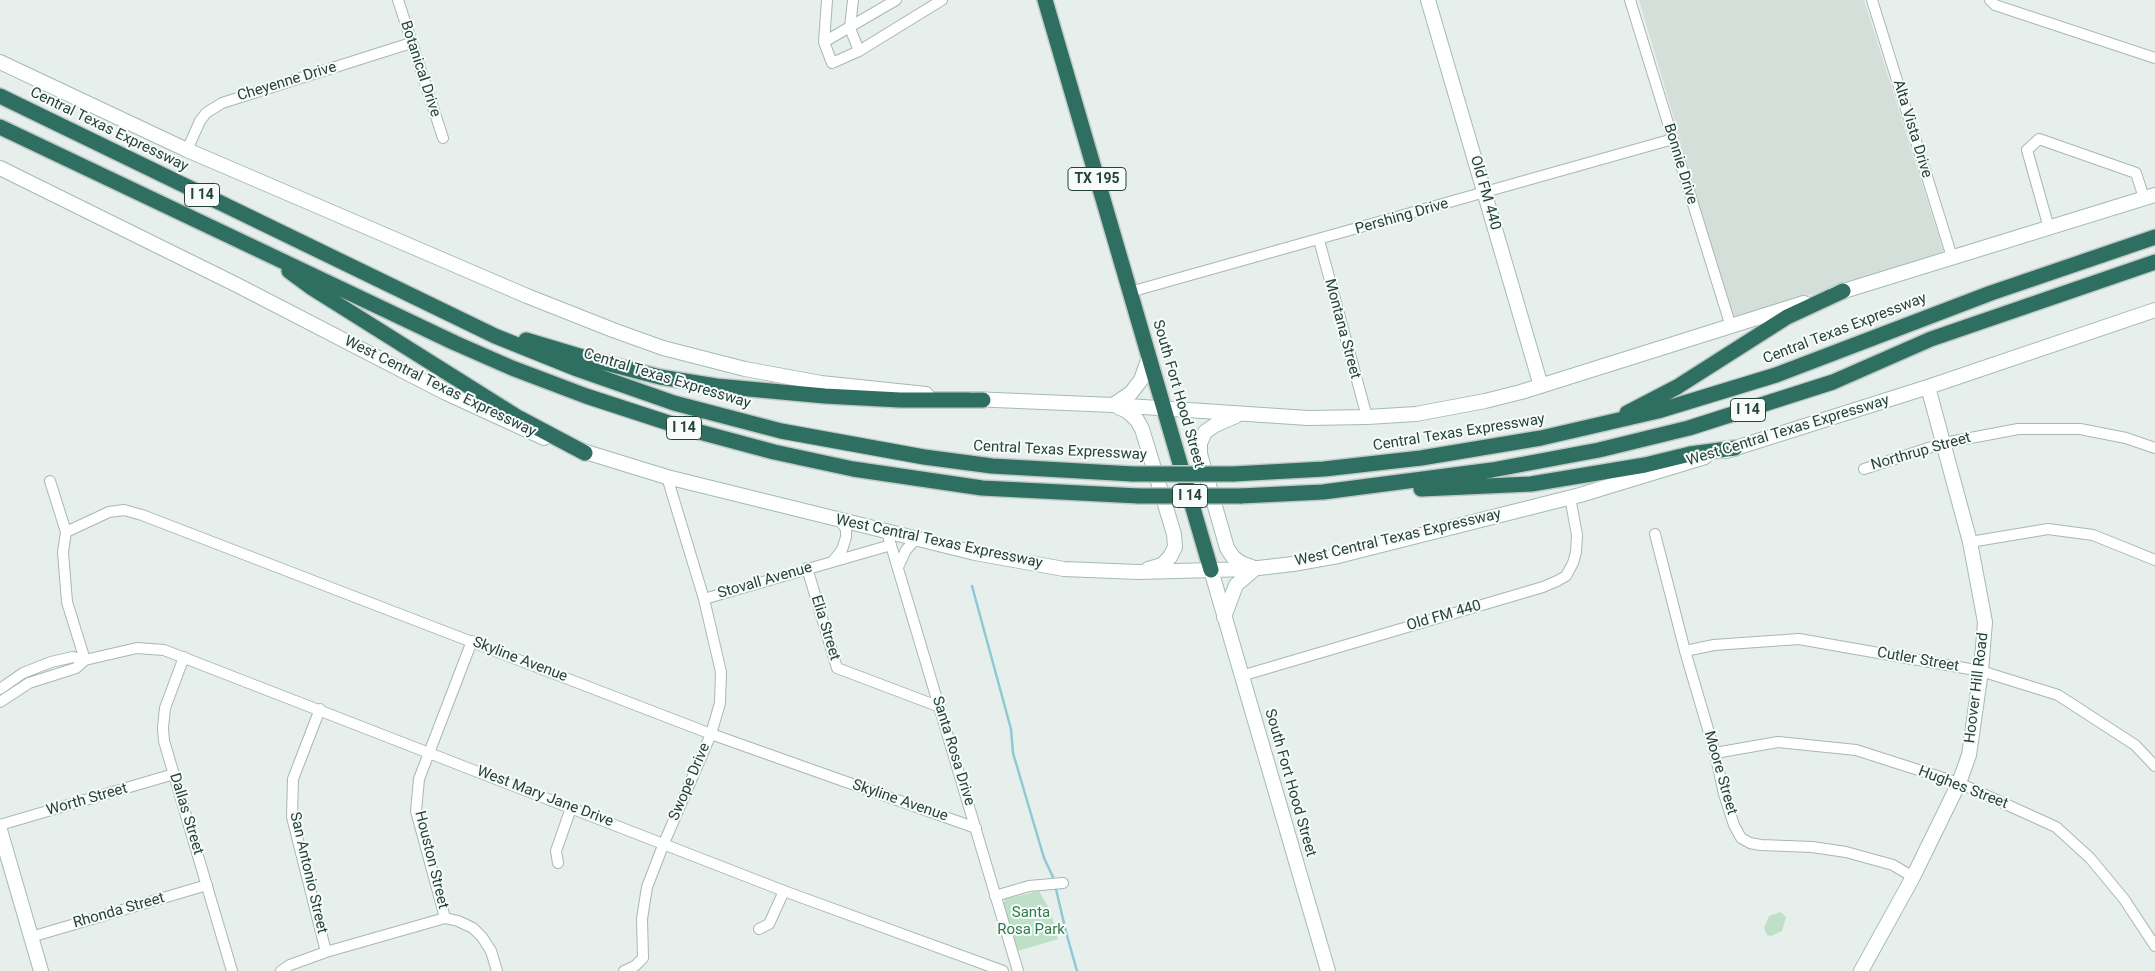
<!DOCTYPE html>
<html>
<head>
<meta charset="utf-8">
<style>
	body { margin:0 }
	canvas { display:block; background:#e6efeb }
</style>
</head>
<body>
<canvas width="2155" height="971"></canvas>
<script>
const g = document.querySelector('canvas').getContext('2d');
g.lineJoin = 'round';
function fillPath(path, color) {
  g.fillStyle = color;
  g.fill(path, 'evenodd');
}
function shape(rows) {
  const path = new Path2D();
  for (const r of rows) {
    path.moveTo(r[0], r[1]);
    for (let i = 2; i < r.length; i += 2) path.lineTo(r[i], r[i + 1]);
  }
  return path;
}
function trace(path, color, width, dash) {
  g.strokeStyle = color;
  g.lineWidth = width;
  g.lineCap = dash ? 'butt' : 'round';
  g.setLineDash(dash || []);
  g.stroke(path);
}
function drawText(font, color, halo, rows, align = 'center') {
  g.font = font + ' Roboto,sans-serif';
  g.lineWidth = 4;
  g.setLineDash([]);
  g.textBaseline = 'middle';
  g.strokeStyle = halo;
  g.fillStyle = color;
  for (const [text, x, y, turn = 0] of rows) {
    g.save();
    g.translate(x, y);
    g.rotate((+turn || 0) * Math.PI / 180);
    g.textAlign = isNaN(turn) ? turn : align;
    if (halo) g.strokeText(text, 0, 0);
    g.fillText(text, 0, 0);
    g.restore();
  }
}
const built = shape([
	[1639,0,1864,0,1944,253,1733,319]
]);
const green = shape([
	[1039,891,1050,910,1058,939,1018,951,1003,904,1006,899],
	[1781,912,1786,917,1782,931,1771,936,1767,935,1764,928,1769,916]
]);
const stream = shape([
	[972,586,1011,729,1013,753,1044,858,1053,877],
	[1056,889,1066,932,1077,971]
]);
const street = shape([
	[398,0,443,138],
	[827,0,824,42,832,63,859,51,942,0],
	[853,0,850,28,859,51],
	[1630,0,1731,327],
	[1872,0,1952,257],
	[1990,0,1995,5,2155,58],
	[824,42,896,0],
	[187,150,200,121,206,113,222,103,411,43],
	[2049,228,2027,150,2039,139,2136,173,2144,198],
	[1319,240,1367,417],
	[1130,292,1673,139],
	[1864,469,1944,443,2018,429,2080,429,2126,438,2155,448],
	[50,481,66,532,63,552,67,602,85,660],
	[66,532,109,512,124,510,142,515,711,734,976,828],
	[887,532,1018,971],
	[1655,534,1685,651,1715,753,1724,794,1734,825,1741,838,1750,843,1761,845,1812,847,1846,852,1893,865,1913,877],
	[1970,542,2048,529,2093,535,2155,560],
	[833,561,842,550,846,537,846,529,840,521],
	[898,567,906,550,913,542,918,540],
	[807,568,837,668,940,707],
	[704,599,891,545],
	[1685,651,1714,645,1799,639,1981,671,2058,695,2135,745,2155,766],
	[184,657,165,708,163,728,164,741,232,971],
	[1241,676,1543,587,1557,581,1566,576,1573,563,1576,552,1577,535,1570,497],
	[0,689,23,673,51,662,73,657,85,660,137,648,164,650,784,891,1003,971],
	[0,702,29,683,76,668,85,660],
	[320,709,293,779,292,817,326,952],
	[1715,753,1778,742,1856,750,1959,783,2056,827,2090,858,2124,899,2155,946],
	[0,825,174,774],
	[558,863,556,851,571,808],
	[995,896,1029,886,1063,883],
	[445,918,416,811,419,779,472,641],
	[445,918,458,921,473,928,482,937,491,951,497,971],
	[759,929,769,924,784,891],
	[31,937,207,885],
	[281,971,290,965,326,952,445,918],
	[624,971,635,966,643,958,642,919,647,887,664,843,711,734,720,703,721,672,704,599,667,477]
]);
const secondary = shape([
	[1428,0,1541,386],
	[0,62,187,150,527,296,613,330,663,348,745,369,821,383,926,394],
	[0,168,237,285,446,393,544,438],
	[1834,294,2155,195],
	[972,399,1113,405,1308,418,1367,417,1416,414,1485,401,1521,392,1804,303],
	[1113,405,1131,393,1141,380,1149,357],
	[1118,407,1127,411,1137,420,1142,429,1174,534,1175,547,1170,557,1162,565,1148,569],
	[1236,416,1215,425,1205,432,1200,443,1200,454,1227,548,1233,557,1241,563,1252,567],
	[576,449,667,477,975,553,1064,569,1138,572,1250,569,1293,564,1338,556,1580,495,1705,457],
	[1726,451,1928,387,2155,310],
	[1211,570,1328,971],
	[1224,617,1236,585,1256,568],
	[0,830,41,971],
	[1861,971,1913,877,1959,783,1969,755,1981,671,1985,622,1970,542,1928,387]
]);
const highway = shape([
	[1045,0,1211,570],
	[0,96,495,336,577,369,674,403,781,431,924,457,992,466,1133,474],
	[0,127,455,343,512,368,586,396,681,427,774,452,853,469,982,488,1139,496],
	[289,271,312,288,519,418,585,453],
	[526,340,586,358,660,377,716,386,825,396,900,400,983,400],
	[1627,413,1677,387,1787,317,1843,291],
	[1233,474,1324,469,1421,458,1541,438,1658,411,1776,375,1991,293,2155,237],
	[1421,489,1531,484,1645,465,1690,454,1735,448],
	[1240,496,1323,492,1492,470,1599,450,1689,428,1833,382,1931,339,2155,262]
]);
const highwayBridge = shape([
	[1133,474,1233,474],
	[1139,496,1240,496]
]);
const shields = [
	[1097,179,58],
	[202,195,35],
	[1748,410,35],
	[684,428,35],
	[1190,496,35]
];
const shieldNames = [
	["TX 195",1097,179],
	["I 14",202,195],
	["I 14",1748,410],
	["I 14",684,428],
	["I 14",1190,496]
];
const streetNames = [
	["Botanical Drive",420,69,72],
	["Cheyenne Drive",287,82,-17],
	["Alta Vista Drive",1912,129,73],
	["Central Texas Expressway",109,130,26],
	["Bonnie Drive",1680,164,73],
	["Old FM 440",1485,193,74],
	["Pershing Drive",1402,217,-16],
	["Montana Street",1342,329,75],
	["Central Texas Expressway",1845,329,-21],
	["Central Texas Expressway",667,379,17],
	["West Central Texas Expressway",440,387,26],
	["South Fort Hood Street",1178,394,74],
	["West Central Texas Expressway",1788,431,-17],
	["Central Texas Expressway",1459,433,-9],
	["Central Texas Expressway",1060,451,3],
	["Northrup Street",1921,452,-16],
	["West Central Texas Expressway",1398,538,-13],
	["West Central Texas Expressway",939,542,12],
	["Stovall Avenue",765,581,-16],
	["Old FM 440",1444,616,-16],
	["Elia Street",825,628,73],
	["Skyline Avenue",520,660,21],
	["Cutler Street",1918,660,10],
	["Hoover Hill Road",1977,688,-83],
	["Santa Rosa Drive",953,751,73],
	["Moore Street",1720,773,74],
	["Swope Drive",690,782,-67],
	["South Fort Hood Street",1290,783,74],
	["Hughes Street",1963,788,21],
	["West Mary Jane Drive",545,797,21],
	["Worth Street",87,800,-16],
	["Skyline Avenue",900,801,19],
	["Dallas Street",186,814,73],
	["Houston Street",431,860,76],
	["San Antonio Street",308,873,77],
	["Rhonda Street",119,911,-16]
];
const parkNames = [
	["Santa",1031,913],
	["Rosa Park",1031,930]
];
fillPath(built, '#d4dfda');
fillPath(green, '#bfe0c8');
trace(stream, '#8ec9d4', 2.5);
trace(street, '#a8b8b2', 12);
trace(secondary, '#a4bbb3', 16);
trace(highway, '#c2cac8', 18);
trace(street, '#fff', 10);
trace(secondary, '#fff', 14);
trace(highway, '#2f6f62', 15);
trace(highwayBridge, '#c2cac8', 18, []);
trace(highwayBridge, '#2f6f62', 15);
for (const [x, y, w] of shields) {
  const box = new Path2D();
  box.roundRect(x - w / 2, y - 11.5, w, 23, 4);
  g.fillStyle = '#f7fbf9';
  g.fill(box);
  trace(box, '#24423a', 1);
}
drawText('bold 14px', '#24423a', null, shieldNames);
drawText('15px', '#24423a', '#f7fbf9', streetNames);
drawText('15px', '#2d7a4b', '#f7fbf9', parkNames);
</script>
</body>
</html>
